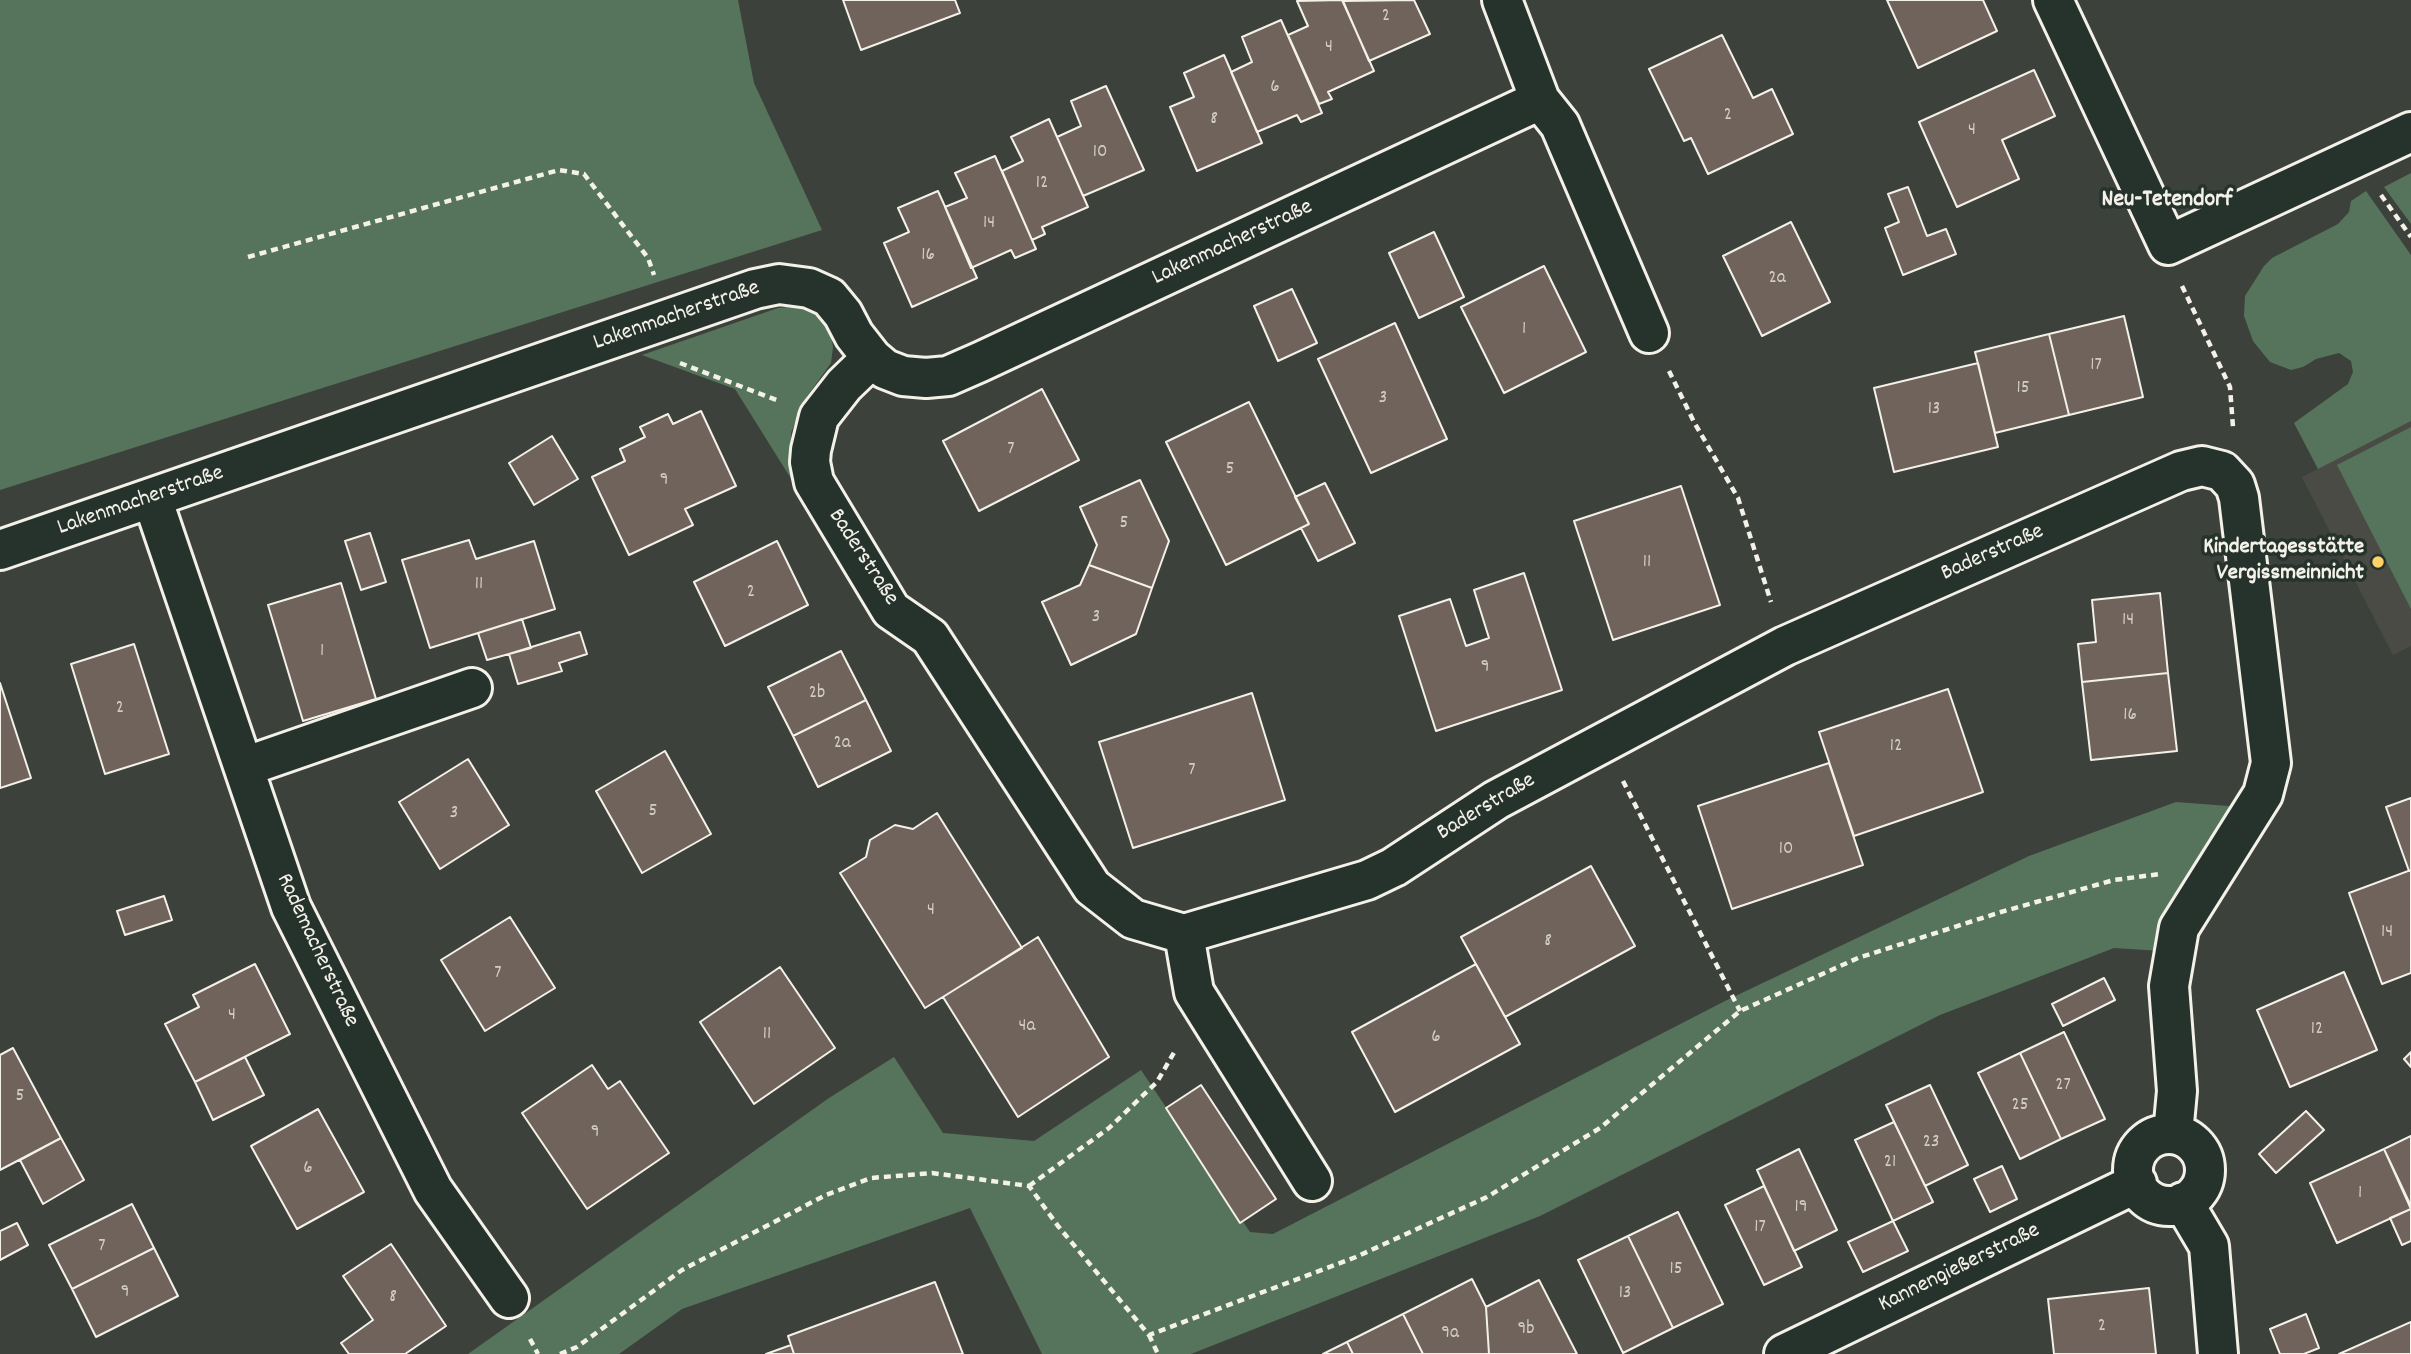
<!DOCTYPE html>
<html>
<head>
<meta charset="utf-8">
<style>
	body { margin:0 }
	canvas { display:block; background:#3c413b }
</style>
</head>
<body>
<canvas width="2411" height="1354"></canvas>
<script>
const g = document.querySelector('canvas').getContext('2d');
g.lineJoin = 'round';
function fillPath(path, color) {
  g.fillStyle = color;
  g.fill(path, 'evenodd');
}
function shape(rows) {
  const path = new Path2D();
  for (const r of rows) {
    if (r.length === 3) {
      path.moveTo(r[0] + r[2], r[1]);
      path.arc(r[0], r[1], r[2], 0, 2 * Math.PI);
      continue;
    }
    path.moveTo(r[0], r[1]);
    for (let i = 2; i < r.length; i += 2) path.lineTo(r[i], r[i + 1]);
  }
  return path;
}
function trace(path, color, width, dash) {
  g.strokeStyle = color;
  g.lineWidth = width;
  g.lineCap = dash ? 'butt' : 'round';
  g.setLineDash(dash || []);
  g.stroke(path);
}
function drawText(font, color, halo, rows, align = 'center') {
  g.font = font + ' Dekko,sans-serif';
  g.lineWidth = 7;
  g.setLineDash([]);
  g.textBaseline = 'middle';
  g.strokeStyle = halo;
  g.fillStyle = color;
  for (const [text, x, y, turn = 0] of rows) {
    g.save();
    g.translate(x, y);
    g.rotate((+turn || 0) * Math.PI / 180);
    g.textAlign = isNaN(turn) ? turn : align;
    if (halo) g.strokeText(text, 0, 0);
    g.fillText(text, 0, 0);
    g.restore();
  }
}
const built = shape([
	[2411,421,2411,646,2393,655,2302,477]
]);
const green = shape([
	[0,0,738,0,754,83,822,230,0,490],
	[2411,173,2411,224,2384,187],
	[2366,191,2411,255,2411,421,2318,469,2294,423,2348,384,2353,372,2351,361,2339,353,2316,359,2303,367,2291,370,2270,362,2253,341,2244,316,2245,296,2264,266,2272,258,2338,224,2349,212,2351,201],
	[797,306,813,312,822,320,830,331,833,347,831,363,803,402,791,433,795,485,735,389,642,355,778,308],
	[2411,427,2411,609,2337,465],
	[2176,802,2241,807,2162,951,2114,948,1940,1015,1540,1216,1191,1354,1042,1354,970,1208,682,1309,619,1354,468,1354,829,1098,894,1057,943,1133,1034,1141,1141,1070,1250,1232,1273,1234,1725,1001,2029,856]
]);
const building = shape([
	[843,0,955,0,960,13,861,50,843,0],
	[1342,0,1374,71,1328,92,1332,99,1319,104,1288,35,1308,26,1297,1,1342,0],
	[1414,0,1430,34,1369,61,1343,1,1414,0],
	[1887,0,1983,0,1997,31,1918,68,1887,0],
	[1281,20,1322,113,1301,122,1297,115,1257,132,1231,72,1252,62,1242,37,1281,20],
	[1722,35,1753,98,1772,89,1793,134,1708,174,1691,138,1684,141,1649,69,1722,35],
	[1224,55,1262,143,1197,171,1170,107,1194,97,1184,73,1224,55],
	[2034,70,2055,116,2002,140,2019,179,1957,207,1919,122,2034,70],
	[1106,86,1144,170,1083,196,1057,137,1081,126,1071,101,1106,86],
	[1049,119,1088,207,1042,227,1045,234,1032,240,1002,171,1023,161,1011,137,1049,119],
	[995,156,1036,249,1015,258,1011,250,971,268,945,207,967,198,955,173,995,156],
	[1908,187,1927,236,1946,229,1956,254,1903,275,1885,228,1899,222,1888,194,1908,187],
	[938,191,977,278,912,307,884,243,909,232,898,208,938,191],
	[1791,222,1830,302,1762,336,1723,256,1791,222],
	[1434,232,1464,297,1419,318,1389,253,1434,232],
	[1544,266,1586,352,1504,393,1461,307,1544,266],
	[1292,289,1317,343,1278,361,1254,306,1292,289],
	[2124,316,2143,397,2069,415,2049,334,2124,316],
	[1395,323,1447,439,1371,473,1318,359,1395,323],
	[2049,334,2069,415,1995,433,1975,352,2049,334],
	[1978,363,1998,447,1894,472,1874,388,1978,363],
	[1042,389,1079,460,979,511,943,441,1042,389],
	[1249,402,1309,524,1226,565,1166,442,1249,402],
	[701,411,736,486,685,509,693,525,629,555,592,477,625,461,620,449,645,437,640,427,668,414,673,424,701,411],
	[552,436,578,479,534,505,509,463,552,436],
	[1140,480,1169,541,1152,588,1089,565,1097,545,1080,507,1140,480],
	[1325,483,1355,543,1318,561,1301,528,1309,524,1295,497,1325,483],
	[1681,486,1720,605,1613,640,1574,521,1681,486],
	[370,533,386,582,361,590,345,541,370,533],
	[469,540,476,559,534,541,555,609,430,648,402,560,469,540],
	[777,541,808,605,725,646,694,582,777,541],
	[1089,565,1152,588,1136,634,1071,665,1042,602,1080,585,1089,565],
	[1524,573,1562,690,1436,731,1399,616,1450,599,1466,646,1489,638,1474,590,1524,573],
	[341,583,376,699,303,721,268,605,341,583],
	[2160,593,2168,673,2082,682,2078,644,2096,642,2092,600,2160,593],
	[522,619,531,648,487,660,478,633,522,619],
	[580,632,587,654,559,663,562,671,518,684,509,654,580,632],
	[134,644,169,754,105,774,71,664,134,644],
	[841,651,866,700,793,736,768,687,841,651],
	[2168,673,2177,751,2091,760,2082,682,2168,673],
	[0,683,31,778,0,788,0,683],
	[1948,689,1983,792,1854,836,1819,732,1948,689],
	[1252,693,1285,800,1133,848,1099,742,1252,693],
	[866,700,891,751,818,787,793,736,866,700],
	[665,751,711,834,642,873,596,791,665,751],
	[468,759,509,825,440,869,399,802,468,759],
	[1829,763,1863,865,1732,909,1698,806,1829,763],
	[2411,798,2411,870,2409,871,2386,807,2411,798],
	[937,813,1022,948,925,1008,840,873,866,857,870,840,895,825,913,829,937,813],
	[1591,866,1635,946,1505,1017,1461,937,1591,866],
	[2411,870,2411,973,2382,984,2349,893,2411,870],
	[164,896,172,920,125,935,117,911,164,896],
	[510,917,555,988,485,1031,441,960,510,917],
	[1038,937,1109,1057,1018,1117,943,997,1038,937],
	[255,964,290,1034,195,1082,165,1024,199,1007,193,995,255,964],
	[1476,964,1520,1044,1395,1112,1352,1032,1476,964],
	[780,967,835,1048,754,1104,700,1022,780,967],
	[2344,972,2377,1050,2290,1087,2257,1010,2344,972],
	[2104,978,2115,1000,2063,1026,2052,1004,2104,978],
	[2064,1032,2105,1119,2061,1139,2020,1053,2064,1032],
	[13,1048,61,1138,0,1170,0,1055,13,1048],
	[2411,1052,2411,1067,2404,1059,2411,1052],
	[2020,1053,2061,1139,2020,1159,1978,1073,2020,1053],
	[245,1057,264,1095,213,1120,195,1082,245,1057],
	[592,1065,608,1089,620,1081,669,1153,587,1209,522,1113,592,1065],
	[1201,1085,1276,1199,1240,1223,1166,1108,1201,1085],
	[1930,1085,1968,1165,1925,1186,1886,1105,1930,1085],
	[318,1109,364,1192,297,1229,251,1146,318,1109],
	[2306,1111,2324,1130,2276,1173,2259,1154,2306,1111],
	[1894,1122,1933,1202,1893,1221,1855,1140,1894,1122],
	[2411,1136,2411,1206,2384,1149,2411,1136],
	[61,1138,84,1180,43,1204,20,1160,61,1138],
	[1799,1149,1837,1230,1794,1251,1757,1170,1799,1149],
	[2384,1149,2411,1209,2337,1243,2310,1183,2384,1149],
	[2002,1166,2017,1199,1990,1212,1974,1179,2002,1166],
	[1764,1186,1802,1267,1764,1285,1725,1205,1764,1186],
	[132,1204,154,1248,72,1289,49,1245,132,1204],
	[2411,1209,2411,1241,2402,1245,2390,1218,2411,1209],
	[1678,1212,1723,1304,1673,1328,1628,1236,1678,1212],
	[1893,1221,1908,1251,1863,1272,1848,1242,1893,1221],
	[17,1223,28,1245,0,1260,0,1231,17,1223],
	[1628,1236,1673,1328,1623,1353,1578,1260,1628,1236],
	[391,1244,446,1326,405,1354,349,1354,341,1343,373,1320,343,1276,391,1244],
	[154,1248,178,1296,96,1337,72,1289,154,1248],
	[1472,1279,1486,1307,1489,1354,1423,1354,1403,1314,1472,1279],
	[1539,1280,1577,1354,1489,1354,1486,1307,1539,1280],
	[935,1282,963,1354,794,1354,788,1336,935,1282],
	[2149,1288,2156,1354,2054,1354,2048,1299,2149,1288],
	[1403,1314,1423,1354,1353,1354,1347,1342,1403,1314],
	[2306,1314,2319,1348,2304,1354,2280,1354,2270,1329,2306,1314],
	[2411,1322,2411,1354,2339,1354,2411,1322],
	[1347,1342,1353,1354,1323,1354,1347,1342],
	[791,1345,794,1354,766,1354,791,1345]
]);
const path = shape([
	[2381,195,2411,237],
	[248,257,559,170,584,174,648,258,654,275],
	[2182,286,2230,387,2233,427],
	[680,363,779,401],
	[1669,371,1694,422,1738,498,1771,602],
	[1623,781,1740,1011],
	[1029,1186,1109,1128,1157,1082,1176,1049],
	[1149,1335,1158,1354],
	[530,1339,538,1354],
	[560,1354,577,1347,682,1270,826,1195,871,1178,932,1173,1029,1186,1058,1226,1149,1335,1356,1257,1487,1197,1600,1128,1740,1011,1858,958,2001,912,2114,880,2160,874]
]);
const minor = shape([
	[1502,0,1540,100,1560,125,1649,333],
	[2053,0,2168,245,2411,132],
	[872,358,844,385,819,417,811,450,810,462,814,482,891,610,930,637,1092,887,1133,919,1184,934,1367,880,1394,867,1496,800,1785,646,2181,471,2202,466,2222,471,2235,485,2239,498,2271,763,2263,794,2179,928,2169,986,2177,1091,2173,1134],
	[152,498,291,907,433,1190,509,1298],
	[0,550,755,289,779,284,809,288,829,297,843,314,854,335,872,358,885,369,903,376,926,378,948,376,980,362,1540,100],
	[244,767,472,688],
	[1184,934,1194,992,1312,1181],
	[2169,1170,36],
	[2183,1202,2209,1246,2218,1354],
	[1784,1354,2137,1183]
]);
const markers = [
	[2378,562,7,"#ffd166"]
];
const numberNames = [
	["2",1386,17],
	["4",1329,48],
	["6",1275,88],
	["2",1728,116],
	["8",1214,120],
	["4",1972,131],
	["10",1100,153],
	["12",1042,184],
	["14",989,224],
	["16",928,256],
	["2a",1777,279],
	["1",1524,330],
	["17",2096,366],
	["15",2023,389],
	["3",1383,399],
	["13",1934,410],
	["7",1011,450],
	["5",1230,470],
	["9",664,481],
	["5",1124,524],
	["11",1647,563],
	["11",479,585],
	["2",751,593],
	["3",1096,618],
	["14",2128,621],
	["1",322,652],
	["9",1485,668],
	["2b",817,694],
	["2",120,709],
	["16",2130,716],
	["2a",842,744],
	["12",1896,747],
	["7",1192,771],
	["5",653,812],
	["3",454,814],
	["10",1786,850],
	["4",931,911],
	["14",2387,933],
	["8",1548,942],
	["7",498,974],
	["4",232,1016],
	["4a",1027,1027],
	["12",2317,1030],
	["11",767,1035],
	["6",1436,1038],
	["27",2063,1086],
	["5",20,1097],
	["25",2020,1106],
	["9",595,1133],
	["23",1931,1143],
	["21",1890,1163],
	["6",308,1169],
	["1",2360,1194],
	["19",1801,1208],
	["17",1760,1228],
	["7",102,1247],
	["15",1676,1270],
	["9",125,1293],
	["13",1625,1294],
	["8",393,1298],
	["2",2102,1327],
	["9b",1526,1330],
	["9a",1450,1334]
];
const streetNames = [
	["Lakenmacherstraße",1233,244,-25],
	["Lakenmacherstraße",677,317,-19],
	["Lakenmacherstraße",141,502,-19],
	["Baderstraße",1993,554,-24],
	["Baderstraße",862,558,57],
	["Baderstraße",1487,808,-31],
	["Rademacherstraße",316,951,65],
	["Kannengießerstraße",1960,1269,-26]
];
const poiNames = [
	["Kindertagesstätte",2364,549],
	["Vergissmeinnicht",2364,575]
];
const neighbourhoodNames = [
	["Neu-Tetendorf",2167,202]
];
fillPath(built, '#4b4b45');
fillPath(green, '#56745c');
fillPath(building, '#6f635b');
trace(building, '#f4f1e8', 2);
trace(minor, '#f4f1e8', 44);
trace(path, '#f4f1e8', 4.5, [7, 5]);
trace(minor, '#26332d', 38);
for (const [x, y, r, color] of markers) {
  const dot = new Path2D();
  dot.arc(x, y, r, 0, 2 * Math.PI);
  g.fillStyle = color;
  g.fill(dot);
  trace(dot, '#26332d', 2.5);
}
drawText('19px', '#d3cec5', null, numberNames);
drawText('23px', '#f4f1e8', '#26332d', streetNames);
drawText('bold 23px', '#f4f1e8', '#26332d', poiNames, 'right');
drawText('bold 24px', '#f4f1e8', '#26332d', neighbourhoodNames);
</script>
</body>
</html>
